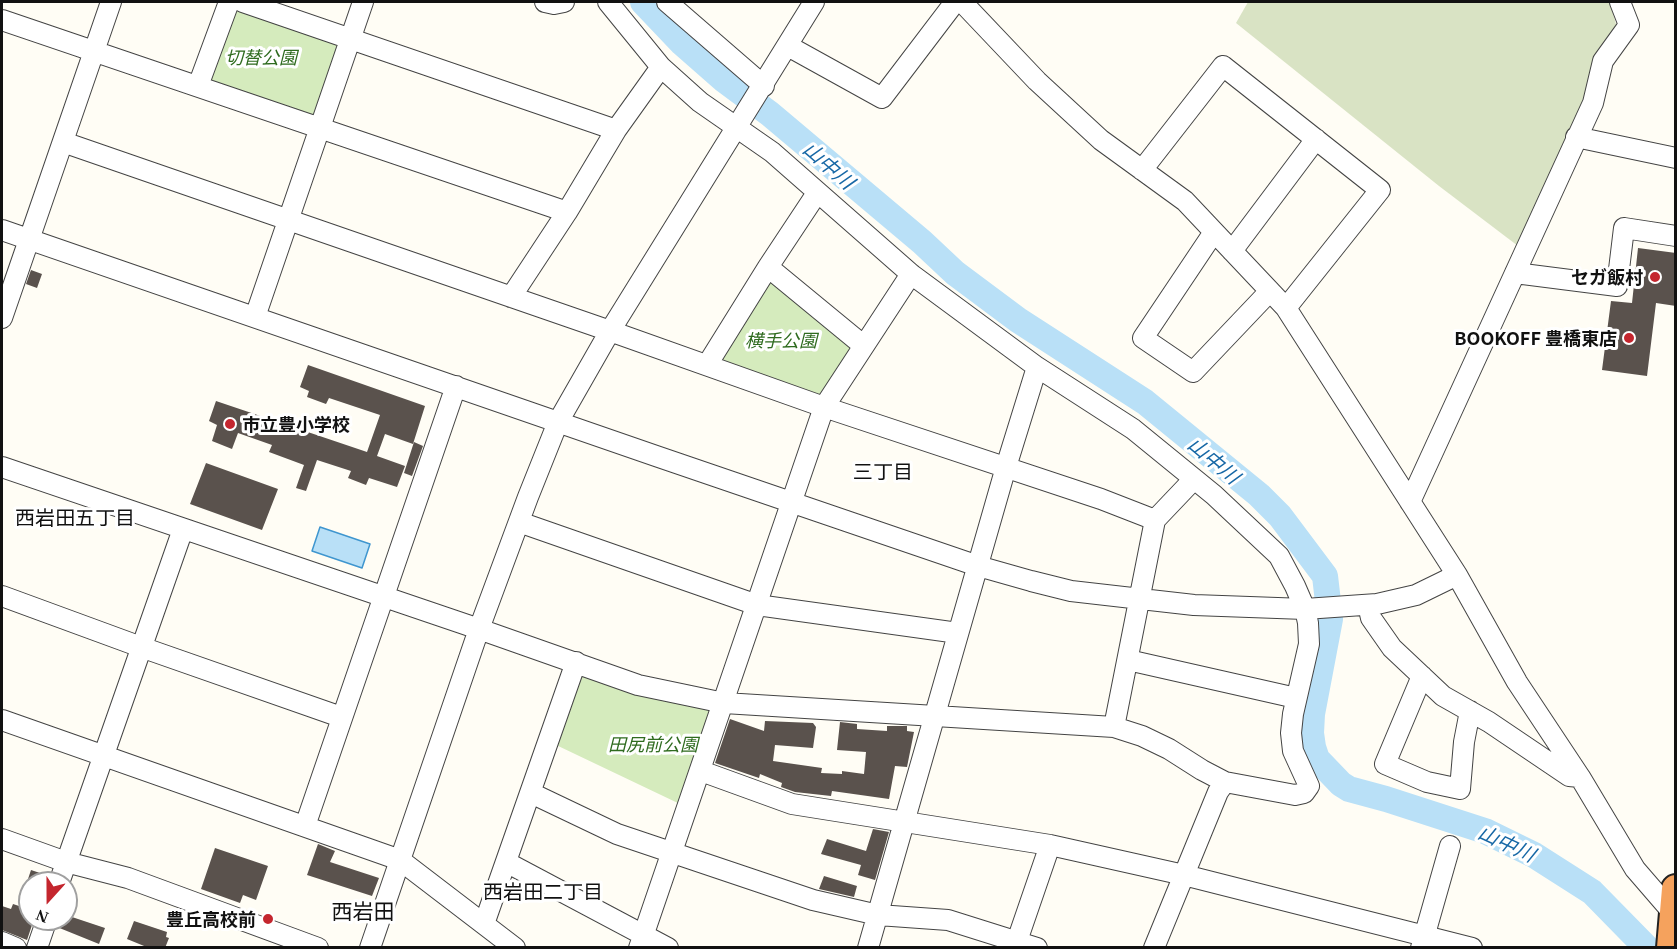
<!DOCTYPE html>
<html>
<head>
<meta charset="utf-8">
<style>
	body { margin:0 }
	#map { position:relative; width:1677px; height:949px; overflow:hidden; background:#fffdf5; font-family:Georgia,serif }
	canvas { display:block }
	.frame { position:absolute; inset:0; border:3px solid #111; pointer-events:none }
	.north { position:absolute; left:18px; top:871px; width:60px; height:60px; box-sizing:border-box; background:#fff; border:2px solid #a0a0a0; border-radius:50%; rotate:201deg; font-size:16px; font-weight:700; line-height:24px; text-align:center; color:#111 }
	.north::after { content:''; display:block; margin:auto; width:21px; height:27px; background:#c4262e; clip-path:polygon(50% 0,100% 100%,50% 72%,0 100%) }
</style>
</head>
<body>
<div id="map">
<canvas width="1677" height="949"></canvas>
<div class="frame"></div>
<div class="north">N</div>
</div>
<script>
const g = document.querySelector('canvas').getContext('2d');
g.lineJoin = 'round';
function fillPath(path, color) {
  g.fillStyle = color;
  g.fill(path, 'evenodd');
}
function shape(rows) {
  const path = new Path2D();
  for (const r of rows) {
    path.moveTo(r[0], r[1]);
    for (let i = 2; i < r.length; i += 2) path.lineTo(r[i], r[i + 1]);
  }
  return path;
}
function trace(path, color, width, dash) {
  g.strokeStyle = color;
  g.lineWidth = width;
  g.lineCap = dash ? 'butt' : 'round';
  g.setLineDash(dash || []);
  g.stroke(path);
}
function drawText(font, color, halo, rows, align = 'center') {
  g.font = font + ' Georgia,"Noto Sans JP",serif';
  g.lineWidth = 6;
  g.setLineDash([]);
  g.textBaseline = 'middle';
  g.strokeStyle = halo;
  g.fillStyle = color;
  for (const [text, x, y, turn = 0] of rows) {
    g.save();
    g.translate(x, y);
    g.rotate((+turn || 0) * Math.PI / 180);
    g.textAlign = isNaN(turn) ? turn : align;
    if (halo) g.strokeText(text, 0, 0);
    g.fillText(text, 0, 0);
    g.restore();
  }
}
const green = shape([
	[235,8,344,40,316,120,208,84],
	[770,278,854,345,820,401,719,360],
	[583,675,637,695,714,711,682,805,554,744,578,677]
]);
const cemetery = shape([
	[1248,2,1610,2,1617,28,1587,104,1518,246,1439,186,1236,23]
]);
const water = shape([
	[320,527,370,544,362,568,312,551,320,527]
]);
const river = shape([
	[643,2,682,43,723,79,770,114,922,242,955,273,1018,320,1145,402,1259,495,1280,516,1325,576,1330,619,1312,714,1311,733,1313,747,1317,759,1341,784,1349,789,1386,799,1485,831,1534,855,1592,892,1647,948]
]);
const building = shape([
	[1638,248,1676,253,1676,306,1656,303,1647,376,1602,370,1611,301,1632,303],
	[31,270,42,274,37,288,26,284],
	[308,365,425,406,413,444,385,434,377,456,405,466,397,487,369,478,366,485,348,478,351,471,317,460,306,491,296,488,304,465,269,452,272,445,238,433,232,449,212,441,217,425,209,421,216,401,367,452,380,415,329,398,326,404,307,397,309,391,300,387],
	[414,442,423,446,412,476,404,473],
	[206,463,278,489,262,530,190,504],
	[730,719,764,731,765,721,813,723,816,727,813,748,775,745,773,761,822,768,821,773,842,774,842,771,864,774,866,752,837,750,840,722,857,724,857,729,887,731,887,726,907,726,907,731,914,732,907,767,895,766,889,799,832,791,831,796,795,792,781,787,782,783,760,774,759,778,715,763],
	[873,829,889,832,875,880,858,875,861,865,821,854,827,839,866,851],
	[318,844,335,851,330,862,379,878,372,896,307,875],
	[215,848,268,866,256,900,243,895,240,903,201,889],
	[31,870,49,876,47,883,30,883,30,919,34,919,27,940,2,930,2,906,11,909,13,904,19,906],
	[824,876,857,886,854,897,819,889],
	[66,915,105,928,99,944,57,927,59,919,66,919],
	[134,921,167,932,166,937,169,938,165,948,149,948,127,939]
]);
const minor = shape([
	[243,2,616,130],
	[545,2,554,4,564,2],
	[667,2,764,86],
	[962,2,1037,81,1101,140,1185,201,1286,308,1457,575,1517,682,1580,777,1635,869,1673,913,1676,913],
	[2,20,567,212],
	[788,46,882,98,955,2],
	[198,86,229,2],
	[1576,137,1676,158],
	[63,142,610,331,824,407,1101,499,1155,520],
	[1142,170,1223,66,1380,190,1286,308],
	[2,230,656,456,978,566,1031,581,1071,591,1141,599,1194,605,1305,609,1377,604,1416,595,1457,575],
	[1214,232,1143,338,1193,372,1270,291],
	[1232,251,1316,139],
	[768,267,864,346],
	[1515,273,1617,286,1624,228,1676,236],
	[511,297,567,212,616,130,661,67],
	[255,317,363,2],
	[2,318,111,2],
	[707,365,768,267,817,193],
	[2,467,479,629,638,685,724,703,1114,727,1142,736,1169,749,1202,770,1225,782,1295,795,1304,793,1309,786,1293,751,1291,733,1293,714,1309,644,1308,623,1305,609,1295,586,1279,556,1214,495,1133,429,1037,367,911,274,772,152,700,102,661,67,608,2],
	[1410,502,1593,103,1603,61,1629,25,1620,2],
	[519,522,757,605,958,633],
	[2,596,141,647,341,717],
	[1368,605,1371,618,1392,648,1443,696,1489,722,1569,776,1580,777],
	[1128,660,1296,698],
	[1422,676,1385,764,1427,782,1460,789,1464,742,1470,711],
	[2,720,400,860,515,948],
	[1114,727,1155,520,1194,479],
	[701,771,792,804,1050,845,1184,875,1472,948],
	[531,793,617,834,813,900,878,915,948,920,1037,948],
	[305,826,456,386],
	[2,839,66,862,128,878,318,948],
	[506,862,668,948],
	[59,883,183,529],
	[484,924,576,662],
	[1017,941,1050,845],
	[2,942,16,948],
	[37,948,47,919],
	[370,948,479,629,528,497,558,422,610,331,814,2],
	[639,948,824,407,911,274],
	[868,948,1006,467,1037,367],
	[1154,948,1218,792,1225,782],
	[1421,948,1450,846]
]);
const highway = shape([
	[1671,948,1676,889]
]);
const markers = [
	[1655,277,6,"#c4262e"],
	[1629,338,6,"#c4262e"],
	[230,424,6,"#c4262e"],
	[268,919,6,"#c4262e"]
];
const parkNames = [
	["切替公園",261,57],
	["横手公園",781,340],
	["田尻前公園",653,744]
];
const poiNames = [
	["セガ飯村",1643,277],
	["BOOKOFF 豊橋東店",1617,338],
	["市立豊小学校",242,424,"left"],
	["豊丘高校前",256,919]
];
const waterNames = [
	["山中川",829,165,41],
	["山中川",1214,460,40],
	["山中川",1507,843,25]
];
const neighbourhoodNames = [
	["三丁目",883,471],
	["西岩田五丁目",75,517],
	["西岩田二丁目",543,891]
];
const quarterNames = [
	["西岩田",363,911]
];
fillPath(green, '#d5ebbd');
fillPath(cemetery, '#d9e3c4');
fillPath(water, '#b9e0f7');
trace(water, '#3f96cf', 1.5);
trace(river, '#b9e0f7', 26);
fillPath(building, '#5a524d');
trace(minor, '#444', 22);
trace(highway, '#222', 32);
trace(minor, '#fff', 20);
trace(highway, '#f5a25d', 28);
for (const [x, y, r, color] of markers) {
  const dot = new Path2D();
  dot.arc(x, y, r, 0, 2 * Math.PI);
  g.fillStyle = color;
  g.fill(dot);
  trace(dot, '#fff', 2);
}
drawText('italic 18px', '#2f6b1f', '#fff', parkNames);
drawText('bold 18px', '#111', '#fff', poiNames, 'right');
drawText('italic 20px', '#1768a6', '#fff', waterNames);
drawText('20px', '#111', '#fff', neighbourhoodNames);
drawText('21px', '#111', '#fff', quarterNames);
</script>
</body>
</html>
